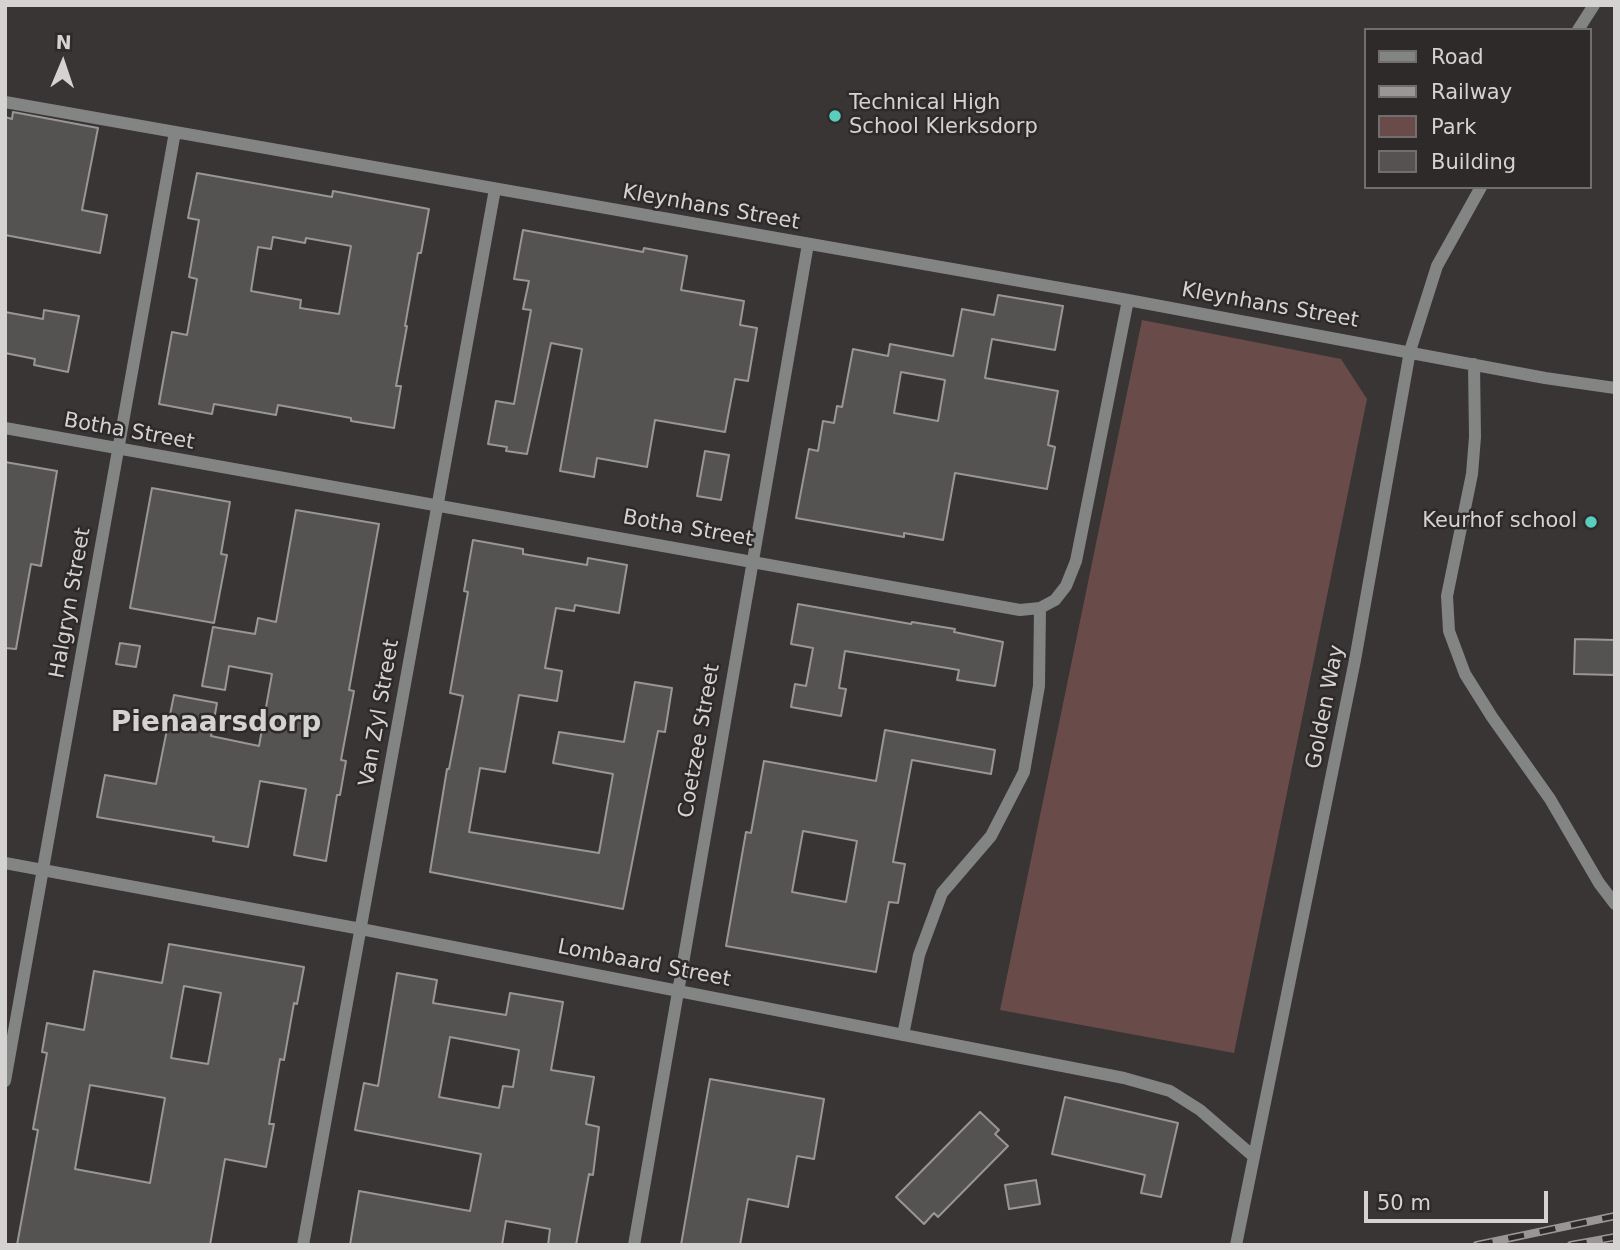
<!DOCTYPE html>
<html>
<head>
<meta charset="utf-8">
<style>
	body { margin:0 }
	#map { position:relative; width:1620px; height:1250px; overflow:hidden; background:#383534; font-family:"DejaVu Sans",sans-serif }
	canvas { display:block }
	.frame { position:absolute; inset:0; border:7px solid #d5d3d2; pointer-events:none }
	.legend { position:absolute; left:1364px; top:28px; width:228px; height:161px; box-sizing:border-box; background:#2e2a2a; border:2px solid #716e6d; margin:0; padding:9px 12px; list-style:none; font-size:21px; color:#d5d3d2 }
	.legend li { display:flex; align-items:center; gap:14px; height:35px }
	.legend b { width:35px; border:2px solid #716e6d }
	.north { position:absolute; left:28px; top:28px; width:70px; height:70px; -webkit-text-stroke:5px #2e2a2a; paint-order:stroke; rotate:2deg; font-size:19px; font-weight:700; line-height:28px; text-align:center; color:#d5d3d2 }
	.north::after { content:''; display:block; margin:auto; width:24px; height:32px; background:#d5d3d2; clip-path:polygon(50% 0,100% 100%,50% 72%,0 100%) }
	.scale { position:absolute; left:1364px; top:1191px; width:184px; height:32px; box-sizing:border-box; border:4px solid #d5d3d2; border-top:0; padding-left:9px; font-size:21px; line-height:24px; white-space:nowrap; color:#d5d3d2; -webkit-text-stroke:5px #2e2a2a; paint-order:stroke }
</style>
</head>
<body>
<div id="map">
<canvas width="1620" height="1250"></canvas>
<div class="frame"></div>
<ul class="legend">
<li><b style="height:9px;background:#838585"></b>Road</li>
<li><b style="height:9px;background:#999695"></b>Railway</li>
<li><b style="height:19px;background:#694c4a"></b>Park</li>
<li><b style="height:19px;background:#555252"></b>Building</li>
</ul>
<div class="north">N</div>
<div class="scale">50 m</div>
</div>
<script>
const g = document.querySelector('canvas').getContext('2d');
g.lineJoin = 'round';
function fillPath(path, color) {
  g.fillStyle = color;
  g.fill(path, 'evenodd');
}
function shape(rows) {
  const path = new Path2D();
  for (const r of rows) {
    path.moveTo(r[0], r[1]);
    for (let i = 2; i < r.length; i += 2) path.lineTo(r[i], r[i + 1]);
  }
  return path;
}
function trace(path, color, width, dash) {
  g.strokeStyle = color;
  g.lineWidth = width;
  g.lineCap = dash ? 'butt' : 'round';
  g.setLineDash(dash || []);
  g.stroke(path);
}
function drawText(font, color, halo, rows, align = 'center') {
  g.font = font + ' "DejaVu Sans",sans-serif';
  g.lineWidth = 5;
  g.setLineDash([]);
  g.textBaseline = 'middle';
  g.strokeStyle = halo;
  g.fillStyle = color;
  for (const [text, x, y, turn = 0] of rows) {
    g.save();
    g.translate(x, y);
    g.rotate((+turn || 0) * Math.PI / 180);
    g.textAlign = isNaN(turn) ? turn : align;
    if (halo) g.strokeText(text, 0, 0);
    g.fillText(text, 0, 0);
    g.restore();
  }
}
const green = shape([
	[1142,320,1341,359,1367,399,1234,1053,1000,1010]
]);
const building = shape([
	[13,112,98,128,82,210,107,215,100,253,5,235,5,117,12,119,13,112],
	[197,173,332,197,333,191,429,209,421,253,418,253,405,326,407,326,396,386,401,386,394,428,351,421,351,418,278,405,276,415,214,404,212,414,159,404,172,332,187,335,197,279,189,277,199,220,188,218,197,173],
	[273,237,305,243,306,238,351,246,339,314,300,308,301,300,251,291,258,247,271,249,273,237],
	[523,230,643,252,644,248,687,256,681,290,744,301,740,325,757,328,748,381,735,379,725,432,655,420,647,467,597,458,594,477,560,471,582,349,551,343,527,454,506,451,507,447,488,444,496,401,514,404,531,310,523,309,529,281,514,279,523,230],
	[998,295,1063,306,1055,350,992,339,985,378,1058,391,1048,445,1055,447,1047,489,955,473,943,540,904,533,904,537,796,518,809,449,818,451,823,421,834,423,837,406,842,407,853,349,888,356,890,344,953,356,962,309,994,315,998,295],
	[901,372,945,380,938,421,894,413,901,372],
	[44,310,79,316,68,372,34,365,35,359,5,353,5,312,43,319,44,310],
	[705,451,729,455,721,500,697,496,705,451],
	[5,462,57,471,41,566,31,564,16,649,5,648,5,462],
	[152,488,230,502,221,554,227,555,214,623,130,608,152,488],
	[296,510,379,524,349,690,354,691,341,760,346,761,340,795,337,795,326,861,294,855,306,789,260,781,248,847,213,841,214,837,97,817,105,775,156,784,174,695,217,703,211,736,259,746,272,674,229,666,225,690,202,686,213,627,255,634,258,618,276,622,296,510],
	[473,540,523,549,523,554,587,565,588,558,627,565,619,613,575,605,574,611,556,608,545,668,562,671,557,701,519,695,505,772,480,768,469,832,599,853,613,774,553,763,559,732,624,742,635,682,672,688,665,732,658,731,623,909,430,872,447,769,449,769,463,696,450,693,468,592,464,591,473,540],
	[798,604,911,624,912,622,955,629,954,632,1003,642,995,686,957,680,959,670,845,651,839,688,846,689,841,716,791,707,795,684,806,686,813,648,791,644,798,604],
	[1575,639,1615,640,1615,675,1574,674,1575,639],
	[120,643,140,646,136,667,116,664,120,643],
	[885,730,995,750,991,774,912,760,893,862,905,864,898,903,889,902,876,972,726,946,746,832,751,833,764,761,876,781,885,730],
	[803,831,857,841,846,902,792,892,803,831],
	[169,944,304,967,297,1004,294,1003,284,1060,280,1059,269,1124,274,1124,266,1167,225,1159,210,1245,17,1245,38,1130,33,1129,47,1053,42,1052,47,1023,84,1030,94,971,162,983,169,944],
	[184,986,221,993,208,1064,171,1058,184,986],
	[90,1085,165,1098,150,1183,75,1169,90,1085],
	[397,973,437,980,433,1003,506,1015,510,993,563,1002,551,1070,594,1077,586,1124,599,1127,593,1175,589,1174,576,1245,548,1245,550,1229,506,1221,502,1245,350,1245,359,1191,470,1211,481,1154,355,1130,364,1083,378,1086,397,973],
	[450,1037,519,1050,513,1087,503,1086,499,1108,439,1097,450,1037],
	[710,1079,824,1099,814,1159,797,1156,788,1207,748,1199,740,1245,681,1245,710,1079],
	[1065,1097,1178,1123,1161,1197,1141,1193,1145,1175,1052,1154,1065,1097],
	[980,1112,999,1130,995,1134,1008,1146,938,1217,934,1213,924,1224,896,1197,980,1112],
	[1036,1180,1040,1204,1009,1209,1005,1185,1036,1180]
]);
const minor = shape([
	[1578,30,1594,5],
	[5,102,1128,300,1545,378,1615,388],
	[1474,364,1475,437,1472,474,1447,596,1449,631,1465,674,1492,717,1550,799,1599,883,1615,904],
	[5,428,1020,610,1040,608,1055,600,1066,586,1076,561,1128,300],
	[5,863,361,929,1124,1078,1170,1091,1200,1110,1253,1156],
	[903,1035,919,955,942,893,991,836,1024,772,1039,686,1040,608],
	[5,1081,175,132],
	[303,1245,495,189],
	[634,1245,808,244],
	[1236,1245,1355,660,1410,351,1437,266,1481,187]
]);
const rail = shape([
	[1477,1245,1615,1216],
	[1571,1245,1615,1237]
]);
const markers = [
	[835,116,7,"#59cebf"],
	[1591,522,7,"#59cebf"]
];
const poiNames = [
	["Technical High",849,104],
	["School Klerksdorp",849,128],
	["Keurhof school",1577,522,"right"]
];
const streetNames = [
	["Kleynhans Street",711,208,10],
	["Kleynhans Street",1270,306,10],
	["Botha Street",129,432,10],
	["Botha Street",688,529,10],
	["Halgryn Street",71,603,-80],
	["Golden Way",1326,707,-79],
	["Van Zyl Street",380,713,-80],
	["Coetzee Street",700,741,-80],
	["Lombaard Street",644,964,11]
];
const districtNames = [
	["Pienaarsdorp",216,724]
];
fillPath(green, '#694c4a');
fillPath(building, '#555252');
trace(building, '#9a9696', 2);
trace(minor, '#838585', 12);
trace(rail, '#999695', 8);
trace(rail, '#2e2a2a', 5, [16]);
for (const [x, y, r, color] of markers) {
  const dot = new Path2D();
  dot.arc(x, y, r, 0, 2 * Math.PI);
  g.fillStyle = color;
  g.fill(dot);
  trace(dot, '#2e2a2a', 2.5);
}
drawText('21px', '#d5d3d2', '#2e2a2a', poiNames, 'left');
drawText('21px', '#d5d3d2', '#2e2a2a', streetNames);
drawText('bold 28px', '#d5d3d2', '#2e2a2a', districtNames);
</script>
</body>
</html>
